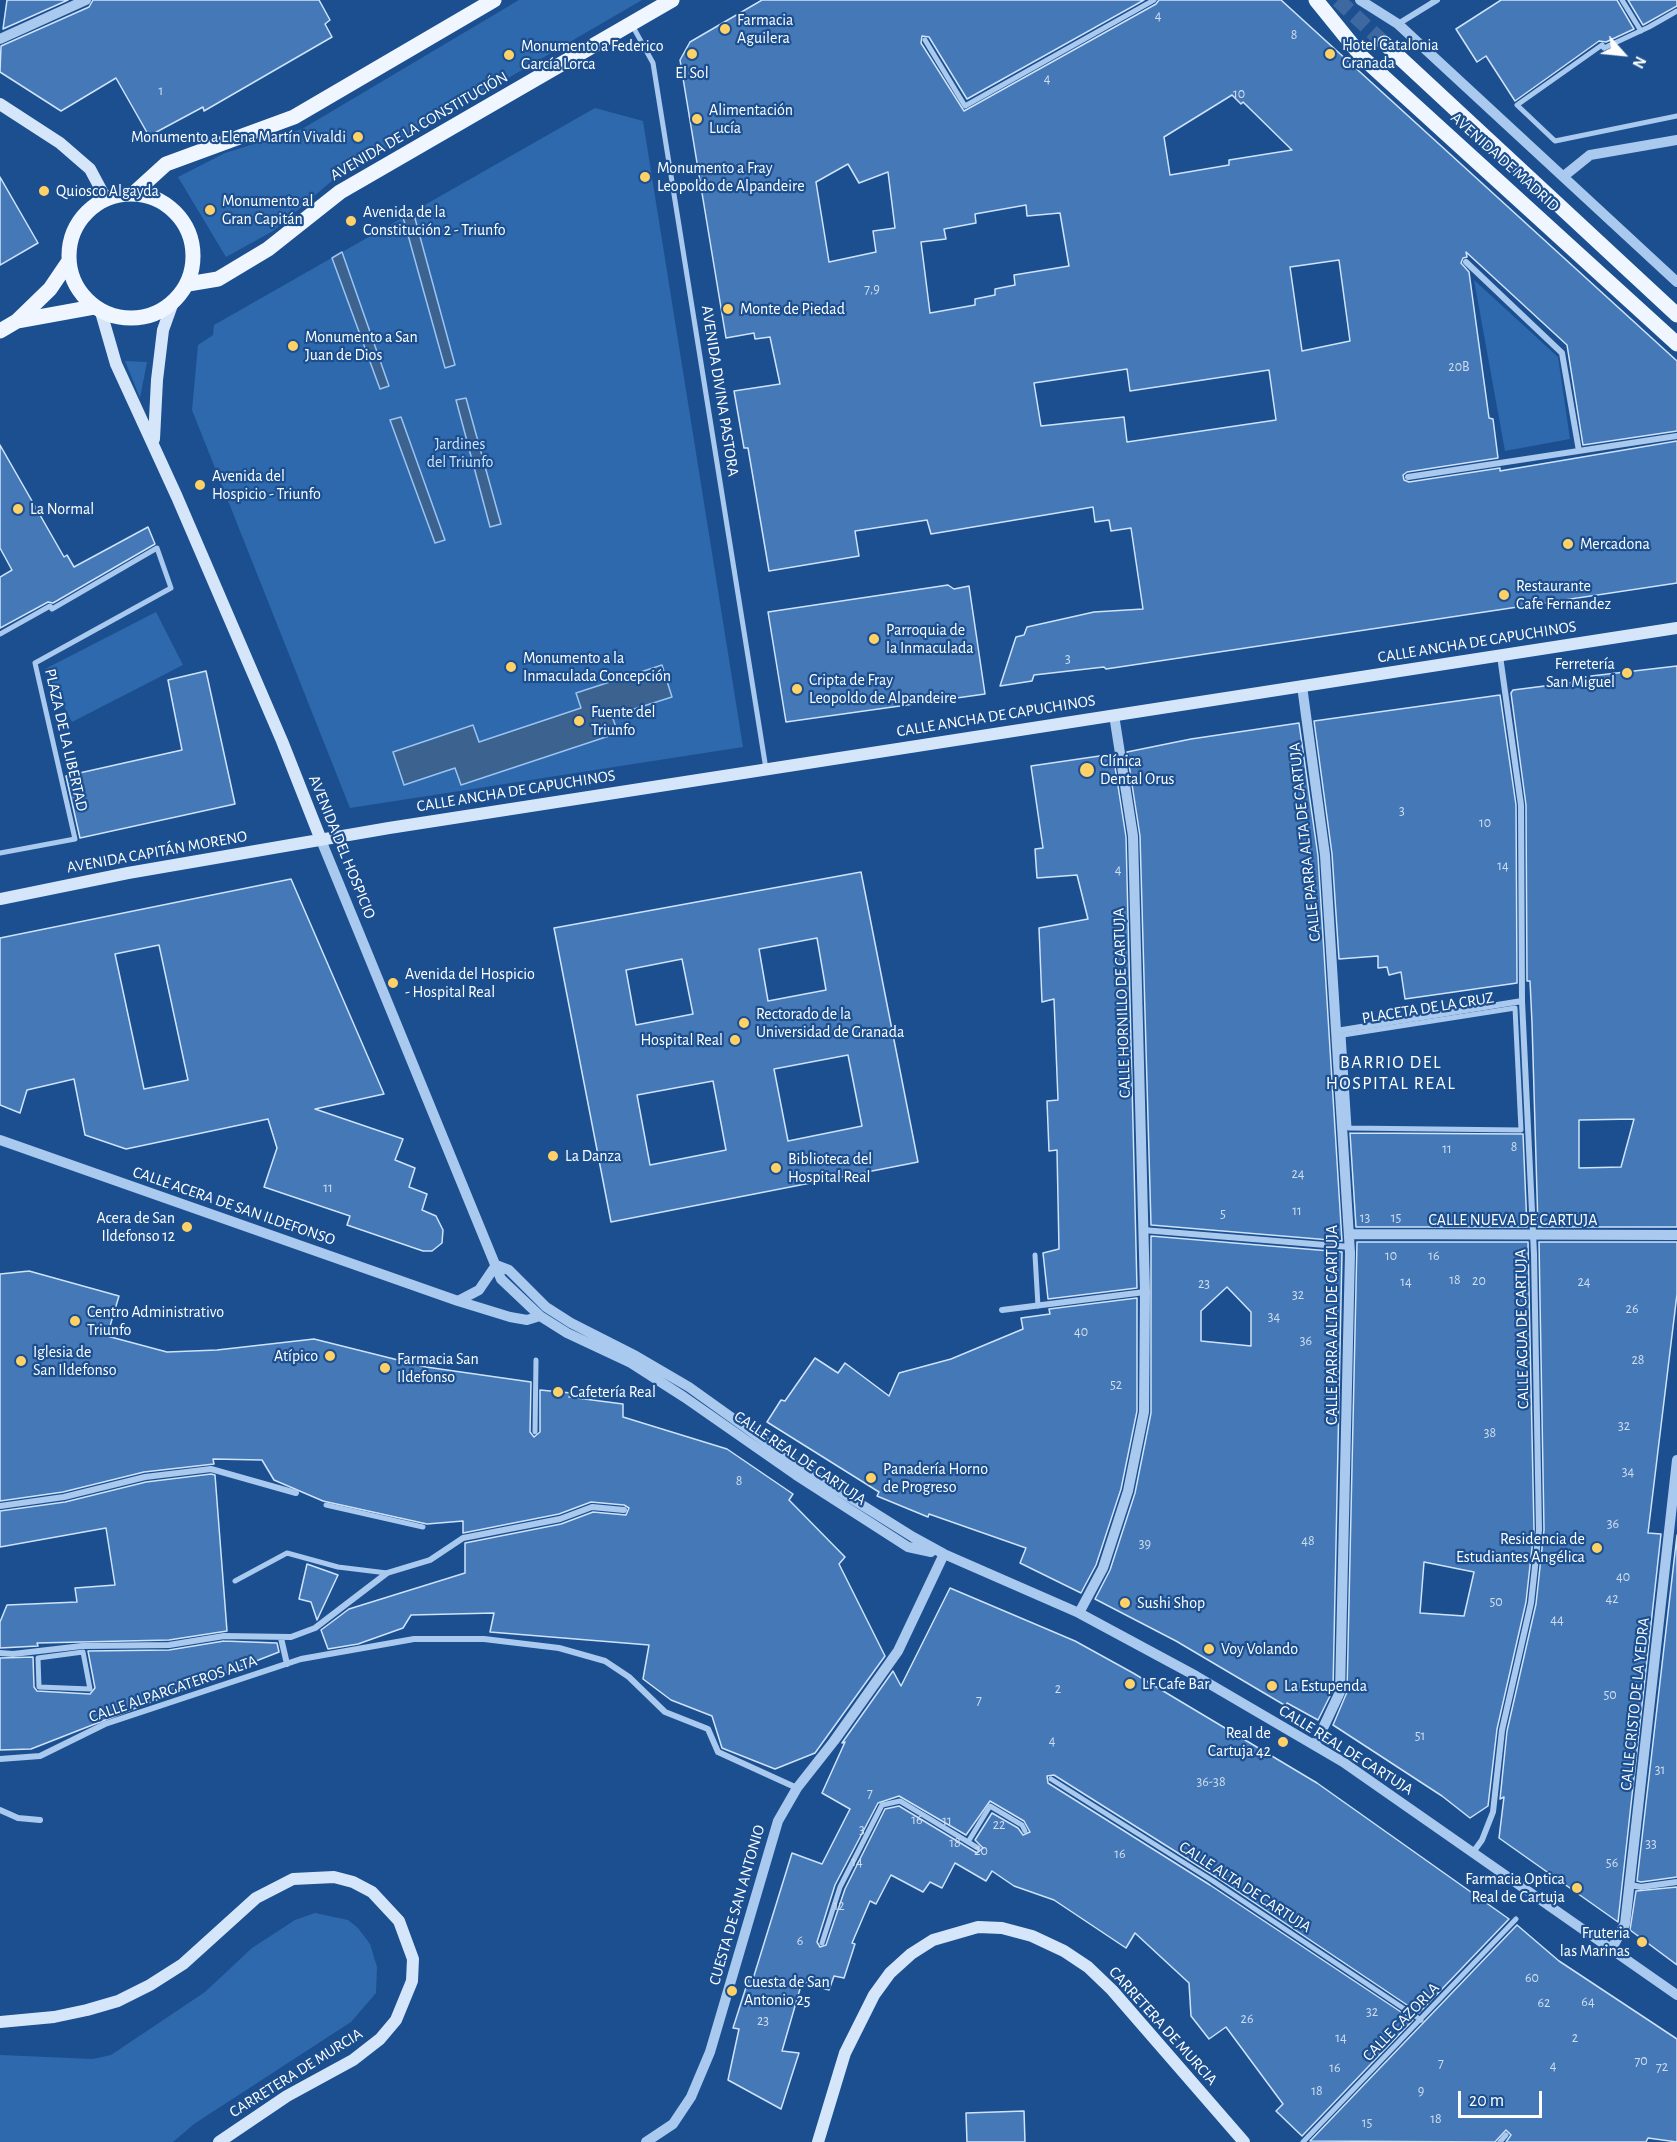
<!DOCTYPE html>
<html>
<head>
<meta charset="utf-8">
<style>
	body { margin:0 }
	#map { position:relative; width:1677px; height:2142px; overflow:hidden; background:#1b4f8f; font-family:"Alegreya Sans",sans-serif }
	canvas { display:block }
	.north { position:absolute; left:1593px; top:24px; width:60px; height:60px; -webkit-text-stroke:4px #1b4f8f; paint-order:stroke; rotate:117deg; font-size:16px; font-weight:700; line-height:24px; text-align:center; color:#fff }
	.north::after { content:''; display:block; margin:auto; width:21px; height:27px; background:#fff; clip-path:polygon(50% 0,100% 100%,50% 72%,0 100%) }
	.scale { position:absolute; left:1458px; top:2091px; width:84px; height:27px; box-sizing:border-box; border:3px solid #fff; border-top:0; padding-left:8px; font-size:18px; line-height:21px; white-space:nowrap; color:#fff; -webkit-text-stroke:4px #1b4f8f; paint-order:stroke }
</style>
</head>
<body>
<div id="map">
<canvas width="1677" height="2142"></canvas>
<div class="north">N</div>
<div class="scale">20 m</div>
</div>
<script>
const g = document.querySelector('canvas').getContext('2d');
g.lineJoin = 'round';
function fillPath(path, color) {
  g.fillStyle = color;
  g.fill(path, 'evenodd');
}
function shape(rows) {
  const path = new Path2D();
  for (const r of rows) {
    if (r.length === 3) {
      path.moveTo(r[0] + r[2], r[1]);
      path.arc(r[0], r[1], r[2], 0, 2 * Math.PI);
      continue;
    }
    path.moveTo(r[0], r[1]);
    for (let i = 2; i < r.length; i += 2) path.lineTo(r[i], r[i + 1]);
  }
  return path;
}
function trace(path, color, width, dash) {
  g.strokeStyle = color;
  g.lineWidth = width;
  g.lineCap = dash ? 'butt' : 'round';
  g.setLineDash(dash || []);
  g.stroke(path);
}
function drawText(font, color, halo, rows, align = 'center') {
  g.font = font + ' "Alegreya Sans",sans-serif';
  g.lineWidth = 4.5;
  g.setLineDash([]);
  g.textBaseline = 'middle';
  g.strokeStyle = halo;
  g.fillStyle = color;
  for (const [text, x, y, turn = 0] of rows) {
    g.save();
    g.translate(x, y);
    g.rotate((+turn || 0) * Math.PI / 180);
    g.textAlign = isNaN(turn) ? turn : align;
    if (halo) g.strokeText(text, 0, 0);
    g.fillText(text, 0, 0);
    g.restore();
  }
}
const green = shape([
	[519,0,642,0,333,180,273,231,226,257,178,177,225,153,302,129],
	[595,108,643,121,743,747,350,808,192,410,198,345,213,335,214,325],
	[1474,280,1558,357,1570,439,1505,451],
	[125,361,147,362,140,398],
	[156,612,183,665,72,722,45,669],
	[315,1913,348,1920,358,1928,370,1944,377,1967,376,1993,351,2022,194,2124,173,2142,0,2142,0,2055,93,2059,111,2055,205,1992,252,1948,295,1920]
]);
const water = shape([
	[413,211,455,365,445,368,403,217,413,211],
	[342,252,389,386,380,389,332,258,342,252],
	[466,398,501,524,490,527,456,400,466,398],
	[401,417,445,540,435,543,390,420,401,417],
	[662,665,672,697,612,716,618,733,461,785,455,768,404,785,393,752,473,725,479,742,581,708,576,693,662,665]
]);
const building = shape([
	[7,0,68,0,3,29,7,0],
	[93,0,319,0,330,20,325,24,332,37,204,111,203,107,149,136,116,78,61,111,0,72,1,46,89,7,93,0],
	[762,0,1144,0,967,99,929,37,922,36,921,43,964,111,1156,4,1159,0,1281,0,1677,361,1677,431,1583,445,1567,345,1466,252,1467,257,1463,258,1461,263,1469,272,1489,418,1493,419,1498,458,1407,472,1403,475,1404,480,1409,482,1500,468,1500,471,1677,441,1677,583,1106,669,1104,667,1034,675,1032,681,1000,686,1016,637,1024,635,1027,627,1094,612,1143,609,1131,528,1111,531,1109,520,1095,522,1093,507,931,534,927,520,855,531,859,556,769,571,748,448,744,448,734,391,780,384,770,337,755,339,754,333,726,338,680,60,690,42,762,0],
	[1232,95,1241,104,1243,102,1292,150,1229,160,1229,165,1170,175,1164,137,1232,95],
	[848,164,859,183,888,172,895,228,873,231,876,252,829,262,816,182,848,164],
	[1026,205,1027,216,1060,213,1069,266,1014,275,1015,285,995,289,995,295,975,299,975,305,930,313,921,242,946,239,944,229,976,223,975,214,1026,205],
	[1339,260,1350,341,1302,351,1290,267,1339,260],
	[1127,369,1130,391,1269,370,1276,420,1127,442,1124,417,1041,426,1034,383,1127,369],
	[1501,0,1617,0,1634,29,1606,42,1599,41,1515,101,1486,56,1477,62,1456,29,1501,0],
	[1628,0,1677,0,1677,6,1643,25,1628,0],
	[0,177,38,243,0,265,0,177],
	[0,445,64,557,67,555,74,567,148,527,155,544,53,603,48,602,0,628,0,577,12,570,0,548,0,445],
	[948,585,954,589,969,586,985,694,786,722,768,612,948,585],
	[1677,666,1677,1227,1538,1227,1532,1023,1530,981,1527,981,1526,805,1511,693,1513,690,1592,680,1591,676,1677,666],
	[1634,1119,1621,1167,1579,1168,1579,1120,1634,1119],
	[206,671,235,804,80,838,66,776,182,750,168,680,206,671],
	[1500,695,1516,805,1517,983,1405,999,1401,972,1389,975,1387,967,1378,968,1378,956,1339,959,1332,854,1314,721,1500,695],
	[1299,723,1318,856,1342,1241,1151,1225,1140,836,1127,752,1191,739,1299,723],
	[1113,754,1126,837,1137,1288,1048,1299,1043,1253,1059,1249,1057,1150,1049,1151,1047,1101,1058,1100,1054,999,1042,1002,1039,928,1088,919,1077,875,1037,878,1035,849,1043,848,1031,766,1113,754],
	[861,872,918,1162,611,1222,554,928,861,872],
	[817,938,826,990,768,1001,759,949,817,938],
	[682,959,693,1014,636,1025,626,970,682,959],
	[848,1055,862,1126,788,1141,774,1069,848,1055],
	[713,1081,726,1150,650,1165,637,1095,713,1081],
	[291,879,384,1094,315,1109,403,1139,395,1160,415,1168,409,1187,427,1194,422,1210,436,1216,443,1230,442,1243,432,1251,423,1251,347,1225,350,1216,264,1187,277,1148,268,1119,126,1149,85,1135,74,1079,27,1090,20,1113,0,1105,0,938,291,879],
	[159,945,188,1080,144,1089,115,954,159,945],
	[1350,1133,1523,1134,1527,1227,1356,1227,1350,1133],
	[1151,1236,1342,1252,1333,1690,1318,1720,1287,1703,1286,1706,1176,1641,1095,1599,1110,1570,1135,1493,1151,1413,1151,1236],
	[1227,1287,1251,1312,1251,1346,1201,1341,1201,1311,1227,1287],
	[1357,1242,1528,1242,1534,1530,1526,1602,1497,1729,1488,1806,1470,1818,1442,1796,1333,1725,1347,1692,1357,1242],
	[1424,1562,1474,1572,1464,1616,1420,1613,1424,1562],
	[1539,1242,1677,1242,1677,1294,1648,1533,1661,1534,1618,1922,1499,1838,1504,1797,1500,1799,1507,1731,1536,1604,1544,1530,1539,1242],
	[29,1271,119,1296,107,1336,167,1352,217,1350,314,1339,426,1367,531,1382,530,1432,534,1437,540,1432,540,1390,571,1393,569,1397,623,1404,623,1417,727,1449,793,1494,789,1500,845,1557,839,1564,885,1656,815,1753,775,1769,722,1748,712,1716,671,1700,643,1679,649,1645,490,1632,494,1613,411,1615,403,1628,358,1644,328,1649,321,1630,349,1609,465,1573,465,1543,561,1524,593,1512,626,1515,629,1508,624,1505,591,1502,559,1514,463,1533,463,1521,427,1524,323,1501,274,1480,262,1460,213,1459,214,1464,144,1472,63,1492,0,1501,0,1274,29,1271],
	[1137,1298,1137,1411,1121,1489,1096,1565,1081,1593,1020,1563,1026,1548,929,1514,928,1517,877,1496,879,1492,767,1422,781,1400,785,1401,815,1358,838,1373,845,1363,889,1396,899,1373,951,1359,1023,1329,1021,1318,1050,1314,1049,1309,1137,1298],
	[211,1474,215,1475,227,1631,169,1640,37,1643,38,1646,0,1648,0,1622,7,1605,77,1602,75,1588,115,1585,106,1528,0,1547,0,1511,65,1502,146,1482,211,1474],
	[1677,1535,1677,1877,1641,1882,1637,1881,1677,1535],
	[307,1564,338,1575,317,1620,311,1602,299,1599,307,1564],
	[950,1588,1075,1641,1133,1673,1317,1783,1509,1919,1419,2013,1216,1877,1054,1775,1047,1776,1048,1783,1210,1885,1413,2020,1302,2136,1276,2111,1283,2104,1226,2027,1209,2039,1191,2016,1189,1983,1135,1933,1126,1948,1054,1900,1014,1886,992,1871,986,1881,955,1863,942,1888,930,1882,923,1892,891,1875,876,1904,870,1901,852,1943,855,1944,844,1978,834,1976,829,1990,802,1982,782,2051,799,2053,781,2109,728,2080,739,2029,733,2028,749,1978,753,1979,792,1853,822,1864,850,1809,822,1793,845,1742,842,1743,893,1671,901,1686,950,1588],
	[899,1796,966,1835,990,1801,1024,1821,1030,1832,1023,1835,1018,1828,992,1813,975,1840,983,1848,977,1853,899,1806,885,1809,845,1889,826,1945,820,1947,817,1942,835,1885,878,1803,899,1796],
	[224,1641,277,1643,279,1652,31,1749,0,1750,0,1658,33,1657,34,1687,37,1691,90,1694,95,1688,88,1651,169,1650,224,1641],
	[1677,1887,1677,1965,1630,1930,1636,1891,1677,1887],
	[1517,1925,1559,1961,1677,2039,1677,2142,1648,2138,1646,2142,1506,2142,1511,2135,1506,2130,1495,2142,1310,2141,1517,1925],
	[1024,2111,1025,2142,967,2142,966,2113,1024,2111]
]);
const primaryTunnel = shape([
	[1338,0,1384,43]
]);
const pedestrian = shape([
	[1622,0,1641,31],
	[1677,11,1649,27,1604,48,1602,45,1517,105,1555,141,1677,116],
	[632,25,653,63,766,769],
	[925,40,965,106,1154,0],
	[0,634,50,606,52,609,157,548,171,588,35,663,75,839,0,853],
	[1515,1008,1521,1130,1349,1128,1343,1035,1515,1008],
	[1035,1255,1038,1306],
	[535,1432,536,1360],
	[326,1505,423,1527],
	[235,1581,287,1553,338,1567,387,1573],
	[83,1652,90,1689,39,1687,38,1658,83,1652],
	[1051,1779,1213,1881,1421,2020],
	[968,1842,990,1806,1022,1825,1025,1831],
	[822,1943,840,1887,882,1805,900,1801,978,1848],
	[1303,2142,1516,1919],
	[1500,2142,1506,2135]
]);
const minor = shape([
	[1398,24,1437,0],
	[1466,262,1562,353,1579,451],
	[1408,477,1677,436],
	[1336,1031,1522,1001],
	[1143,1230,1350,1247],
	[1002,1310,1145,1292],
	[0,1506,64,1497,145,1477,211,1469,296,1493],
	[281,1638,287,1664],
	[0,1653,13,1654,82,1646,169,1645,224,1636,291,1637,315,1628,387,1573,430,1560,463,1538,560,1519,592,1507,624,1510],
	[0,1759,40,1756,105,1724,301,1659,414,1639,484,1639,559,1648,605,1661,629,1677,665,1712,708,1729,718,1752,797,1788],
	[0,1810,18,1818,40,1820],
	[1474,1851,1482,1840,1493,1812,1502,1730,1531,1603,1539,1530,1534,1254,1522,1001,1521,805,1500,656],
	[1630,1885,1641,1887,1677,1882]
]);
const tertiary = shape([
	[1360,0,1398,24,1677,282],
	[0,39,86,0],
	[1564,176,1590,155,1677,140],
	[1302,686,1325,855,1350,1253,1340,1692,1315,1745],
	[321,840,501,1279,540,1316,567,1333,631,1363,684,1397,796,1475,908,1547,931,1552],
	[0,1140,458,1301,510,1317,527,1320,540,1316],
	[1349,1234,1677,1235],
	[496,1265,509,1270,546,1307,571,1323,636,1356,689,1387,798,1465,913,1537,944,1554,1079,1613,1196,1676,1343,1762,1677,1995],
	[458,1301,479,1290,496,1265],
	[1079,1613,1103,1568,1128,1491,1144,1412,1145,1292,1133,836,1114,715],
	[1612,1948,1625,1924,1677,1460],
	[646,2142,673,2124,691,2097,710,2052,778,1821,797,1788,834,1741,898,1651,944,1554]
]);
const secondary = shape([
	[0,104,60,143,90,169,106,199],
	[101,312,116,364,177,497,282,741,321,840],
	[154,439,157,380,163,330,172,305],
	[0,899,128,873,389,828,1677,628],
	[0,2022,54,2017,87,2010,118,2001,150,1985,183,1964,256,1898,293,1879,334,1877,353,1882,372,1892,399,1921,413,1959,412,1981,396,2020,380,2039,353,2060,287,2096,219,2142],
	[818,2142,845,2053,874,1995,890,1973,911,1954,933,1940,978,1927,1002,1928,1032,1936,1064,1951,1088,1967,1112,1990,1244,2142]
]);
const primary = shape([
	[1316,0,1363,58,1677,344],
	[1384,43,1677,315],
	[131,256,62],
	[133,194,166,164,294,117,494,0],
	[188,284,218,279,268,249,340,192,672,0],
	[17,321,94,307],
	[0,331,17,321,50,289,69,261]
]);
const markers = [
	[725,29,6,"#ffd166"],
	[692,54,6,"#ffd166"],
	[1330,54,6,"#ffd166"],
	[509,55,6,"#ffd166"],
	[697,119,6,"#ffd166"],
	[358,137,6,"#ffd166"],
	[645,177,6,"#ffd166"],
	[44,191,6,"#ffd166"],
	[210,210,6,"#ffd166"],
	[351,221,6,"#ffd166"],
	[728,309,6,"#ffd166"],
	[293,346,6,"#ffd166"],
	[200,485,6,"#ffd166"],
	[18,509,6,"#ffd166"],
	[1568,544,6,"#ffd166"],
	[1504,595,6,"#ffd166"],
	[874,639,6,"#ffd166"],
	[511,667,6,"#ffd166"],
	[1627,673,6,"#ffd166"],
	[797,689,6,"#ffd166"],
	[579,721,6,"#ffd166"],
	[1087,770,8,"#ffd166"],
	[393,983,6,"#ffd166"],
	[744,1023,6,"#ffd166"],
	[735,1040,6,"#ffd166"],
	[553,1156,6,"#ffd166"],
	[776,1168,6,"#ffd166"],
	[187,1227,6,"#ffd166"],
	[75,1321,6,"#ffd166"],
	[330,1356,6,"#ffd166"],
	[21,1361,6,"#ffd166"],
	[385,1368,6,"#ffd166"],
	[558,1392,6,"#ffd166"],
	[871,1478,6,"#ffd166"],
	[1597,1548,6,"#ffd166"],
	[1125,1603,6,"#ffd166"],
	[1209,1649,6,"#ffd166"],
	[1130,1684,6,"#ffd166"],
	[1272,1686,6,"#ffd166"],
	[1283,1742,6,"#ffd166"],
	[1577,1888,6,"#ffd166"],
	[1642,1942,6,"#ffd166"],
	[732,1991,6,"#ffd166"]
];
const numberNames = [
	["4",1158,16],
	["8",1294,35],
	["4",1047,79],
	["1",161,91],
	["10",1239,94],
	["7,9",872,289],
	["20B",1459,367],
	["3",1068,659],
	["3",1402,811],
	["10",1485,823],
	["14",1503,866],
	["4",1118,870],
	["8",1514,1147],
	["11",1447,1149],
	["24",1298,1174],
	["11",328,1188],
	["11",1297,1211],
	["5",1223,1214],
	["13",1365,1218],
	["15",1396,1218],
	["10",1391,1256],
	["16",1434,1256],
	["18",1455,1280],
	["20",1479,1281],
	["14",1406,1282],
	["24",1584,1282],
	["23",1204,1284],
	["32",1298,1295],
	["26",1632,1309],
	["34",1274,1317],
	["40",1081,1332],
	["36",1306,1341],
	["28",1638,1360],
	["52",1116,1385],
	["32",1624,1426],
	["38",1490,1433],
	["34",1628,1472],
	["8",739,1481],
	["36",1613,1524],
	["48",1308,1541],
	["39",1145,1544],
	["40",1623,1577],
	["42",1612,1599],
	["50",1496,1602],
	["44",1557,1620],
	["2",1058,1689],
	["50",1610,1695],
	["7",979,1700],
	["51",1420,1736],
	["4",1052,1741],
	["31",1660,1770],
	["36-38",1211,1782],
	["7",870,1793],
	["16",917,1820],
	["11",947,1821],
	["22",999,1825],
	["3",862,1830],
	["18",955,1843],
	["33",1651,1844],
	["20",981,1851],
	["16",1120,1854],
	["14",857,1862],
	["56",1612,1863],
	["12",839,1906],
	["6",800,1941],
	["60",1532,1978],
	["64",1588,2002],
	["62",1544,2003],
	["32",1372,2012],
	["26",1247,2019],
	["23",763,2021],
	["14",1341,2038],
	["2",1575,2038],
	["70",1641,2061],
	["7",1441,2063],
	["4",1553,2066],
	["72",1662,2067],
	["16",1335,2068],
	["18",1317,2091],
	["9",1421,2091],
	["18",1436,2119],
	["15",1367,2123]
];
const poiNames = [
	["Farmacia",737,20],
	["Aguilera",737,38],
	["Hotel Catalonia",1342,45],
	["Granada",1342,63],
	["Monumento a Federico",521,46],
	["García Lorca",521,64],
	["El Sol",692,73,"center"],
	["Alimentación",709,110],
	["Lucía",709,128],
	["Monumento a Elena Martín Vivaldi",346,137,"right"],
	["Monumento a Fray",657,168],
	["Leopoldo de Alpandeire",657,186],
	["Quiosco Algayda",56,191],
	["Monumento al",222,201],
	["Gran Capitán",222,219],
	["Avenida de la",363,212],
	["Constitución 2 - Triunfo",363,230],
	["Monte de Piedad",740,309],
	["Monumento a San",305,337],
	["Juan de Dios",305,355],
	["Avenida del",212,476],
	["Hospicio - Triunfo",212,494],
	["La Normal",30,509],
	["Mercadona",1580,544],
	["Restaurante",1516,586],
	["Cafe Fernandez",1516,604],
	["Parroquia de",886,630],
	["la Inmaculada",886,648],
	["Monumento a la",523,658],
	["Inmaculada Concepción",523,676],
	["Ferretería",1615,664,"right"],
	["San Miguel",1615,682,"right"],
	["Cripta de Fray",809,680],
	["Leopoldo de Alpandeire",809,698],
	["Fuente del",591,712],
	["Triunfo",591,730],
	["Clínica",1100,761],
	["Dental Orus",1100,779],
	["Avenida del Hospicio",405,974],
	["- Hospital Real",405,992],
	["Rectorado de la",756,1014],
	["Universidad de Granada",756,1032],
	["Hospital Real",723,1040,"right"],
	["La Danza",565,1156],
	["Biblioteca del",788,1159],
	["Hospital Real",788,1177],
	["Acera de San",175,1218,"right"],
	["Ildefonso 12",175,1236,"right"],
	["Centro Administrativo",87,1312],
	["Triunfo",87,1330],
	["Iglesia de",33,1352],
	["San Ildefonso",33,1370],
	["Atípico",318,1356,"right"],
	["Farmacia San",397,1359],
	["Ildefonso",397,1377],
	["Cafetería Real",570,1392],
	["Panadería Horno",883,1469],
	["de Progreso",883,1487],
	["Residencia de",1585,1539,"right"],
	["Estudiantes Angélica",1585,1557,"right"],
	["Sushi Shop",1137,1603],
	["Voy Volando",1221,1649],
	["LF Cafe Bar",1142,1684],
	["La Estupenda",1284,1686],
	["Real de",1271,1733,"right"],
	["Cartuja 42",1271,1751,"right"],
	["Farmacia Optica",1565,1879,"right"],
	["Real de Cartuja",1565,1897,"right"],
	["Fruteria",1630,1933,"right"],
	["las Marinas",1630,1951,"right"],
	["Cuesta de San",744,1982],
	["Antonio 25",744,2000]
];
const streetNames = [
	["AVENIDA DE LA CONSTITUCIÓN",419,126,-30],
	["AVENIDA DE MADRID",1505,162,42],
	["AVENIDA DIVINA PASTORA",720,391,81],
	["CALLE ANCHA DE CAPUCHINOS",1477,642,-9],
	["CALLE ANCHA DE CAPUCHINOS",996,716,-9],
	["PLAZA DE LA LIBERTAD",66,740,77],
	["CALLE ANCHA DE CAPUCHINOS",516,791,-9],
	["CALLE PARRA ALTA DE CARTUJA",1305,842,-96],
	["AVENIDA DEL HOSPICIO",342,847,68],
	["AVENIDA CAPITÁN MORENO",157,852,-10],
	["CALLE HORNILLO DE CARTUJA",1122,1003,-92],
	["PLACETA DE LA CRUZ",1428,1008,-9],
	["CALLE ACERA DE SAN ILDEFONSO",234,1206,19],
	["CALLE NUEVA DE CARTUJA",1513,1220],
	["CALLE PARRA ALTA DE CARTUJA",1332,1325,-90],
	["CALLE AGUA DE CARTUJA",1522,1329,-91],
	["CALLE REAL DE CARTUJA",800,1458,34],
	["CALLE ALPARGATEROS ALTA",173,1689,-19],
	["CALLE CRISTO DE LA YEDRA",1635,1704,-84],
	["CALLE REAL DE CARTUJA",1346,1750,32],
	["CALLE ALTA DE CARTUJA",1245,1887,33],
	["CUESTA DE SAN ANTONIO",737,1905,-74],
	["CALLE CAZORLA",1401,2022,-46],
	["CARRETERA DE MURCIA",1163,2026,48],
	["CARRETERA DE MURCIA",296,2073,-32]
];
const parkNames = [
	["Jardines",460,444],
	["del Triunfo",460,462]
];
const neighbourhoodNames = [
	["BARRIO DEL",1391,1063],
	["HOSPITAL REAL",1391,1084]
];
fillPath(green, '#2e69ad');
fillPath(water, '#3c6290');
trace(water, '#9cc4f0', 1.5);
fillPath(building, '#4478b7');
trace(building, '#cfe3fa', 1.5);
trace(primaryTunnel, '#3d69a0', 15, [15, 8]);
trace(pedestrian, '#a9c9ee', 5);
trace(minor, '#a9c9ee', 6);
trace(tertiary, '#a9c9ee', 10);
trace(secondary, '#d6e6fa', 12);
trace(primary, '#f0f6ff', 15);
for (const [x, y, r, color] of markers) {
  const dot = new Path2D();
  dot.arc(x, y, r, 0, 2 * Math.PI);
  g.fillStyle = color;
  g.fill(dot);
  trace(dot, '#1b4f8f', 2);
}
drawText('14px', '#d0dded', null, numberNames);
drawText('16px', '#fff', '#1b4f8f', poiNames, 'left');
drawText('16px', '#fff', '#1b4f8f', streetNames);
drawText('16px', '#cfe3fa', '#1b4f8f', parkNames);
g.letterSpacing = '1.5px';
drawText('18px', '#fff', '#1b4f8f', neighbourhoodNames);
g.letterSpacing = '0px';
</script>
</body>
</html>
